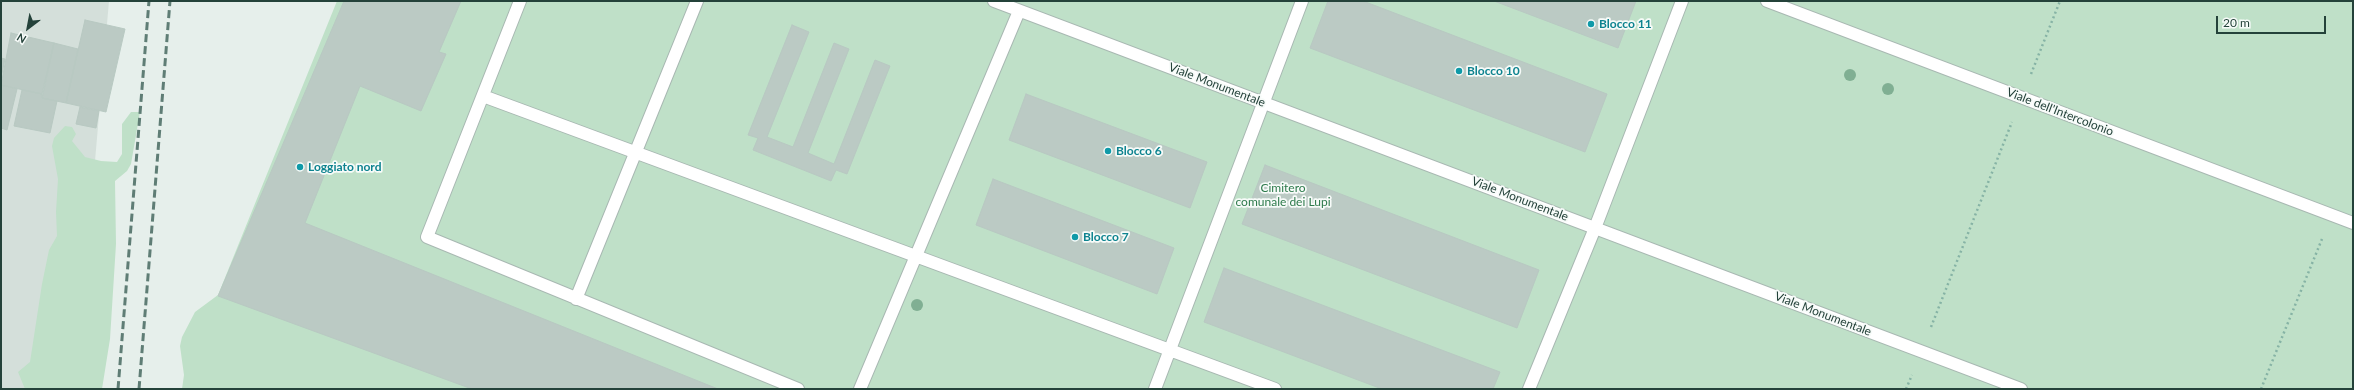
<!DOCTYPE html>
<html>
<head>
<meta charset="utf-8">
<style>
	body { margin:0 }
	#map { position:relative; width:2354px; height:390px; overflow:hidden; background:#e6efeb; font-family:Lato,sans-serif }
	canvas { display:block }
	.frame { position:absolute; inset:0; border:2px solid #24423a; pointer-events:none }
	.north { position:absolute; left:8px; top:8px; width:40px; height:40px; -webkit-text-stroke:3px #f7fbf9; paint-order:stroke; rotate:212deg; font-size:11px; font-weight:700; line-height:16px; text-align:center; color:#24423a }
	.north::after { content:''; display:block; margin:auto; width:14px; height:18px; background:#24423a; clip-path:polygon(50% 0,100% 100%,50% 72%,0 100%) }
	.scale { position:absolute; left:2216px; top:16px; width:110px; height:18px; box-sizing:border-box; border:2px solid #24423a; border-top:0; padding-left:5px; font-size:12px; line-height:14px; white-space:nowrap; color:#24423a; -webkit-text-stroke:3px #f7fbf9; paint-order:stroke }
</style>
</head>
<body>
<div id="map">
<canvas width="2354" height="390"></canvas>
<div class="frame"></div>
<div class="north">N</div>
<div class="scale">20 m</div>
</div>
<script>
const g = document.querySelector('canvas').getContext('2d');
g.lineJoin = 'round';
function fillPath(path, color) {
  g.fillStyle = color;
  g.fill(path, 'evenodd');
}
function shape(rows) {
  const path = new Path2D();
  for (const r of rows) {
    path.moveTo(r[0], r[1]);
    for (let i = 2; i < r.length; i += 2) path.lineTo(r[i], r[i + 1]);
  }
  return path;
}
function trace(path, color, width, dash) {
  g.strokeStyle = color;
  g.lineWidth = width;
  g.lineCap = dash ? 'butt' : 'round';
  g.setLineDash(dash || []);
  g.stroke(path);
}
function drawText(font, color, halo, rows, align = 'center') {
  g.font = font + ' Lato,sans-serif';
  g.lineWidth = 3.5;
  g.setLineDash([]);
  g.textBaseline = 'middle';
  g.strokeStyle = halo;
  g.fillStyle = color;
  for (const [text, x, y, turn = 0] of rows) {
    g.save();
    g.translate(x, y);
    g.rotate((+turn || 0) * Math.PI / 180);
    g.textAlign = isNaN(turn) ? turn : align;
    if (halo) g.strokeText(text, 0, 0);
    g.fillText(text, 0, 0);
    g.restore();
  }
}
const built = shape([
	[1,1,109,1,75,389,1,389]
]);
const green = shape([
	[337,1,2353,1,2353,389,182,389,184,375,180,346,182,337,195,312,218,295],
	[131,112,140,112,131,164,127,171,115,181,116,244,110,339,102,389,25,389,18,372,30,362,42,284,49,250,57,236,56,212,58,179,52,146,54,138,65,126,72,127,76,134,72,141,85,157,101,161,117,162,122,154,122,124]
]);
const building = shape([
	[344,1,461,1,439,52,446,54,421,111,360,86,305,223,718,389,472,389,218,296,344,1],
	[1328,1,1363,1,1607,94,1585,152,1310,48,1328,1],
	[1494,1,1636,1,1618,48,1494,1],
	[85,20,125,29,106,112,66,103,85,20],
	[792,25,809,32,767,137,793,147,834,43,849,49,808,153,834,164,875,60,890,66,847,174,836,170,831,181,753,150,758,138,748,135,792,25],
	[11,33,54,43,42,94,1,85,11,33],
	[54,43,78,49,66,103,42,98,54,43],
	[1,58,5,59,1,78,1,58],
	[1,85,17,89,7,130,1,128,1,85],
	[22,90,42,94,42,98,57,101,50,133,14,126,22,90],
	[1026,94,1207,162,1190,208,1009,140,1026,94],
	[80,107,99,111,96,128,76,124,80,107],
	[1265,165,1539,270,1517,328,1242,224,1265,165],
	[993,179,1174,248,1157,294,976,225,993,179],
	[1224,268,1500,372,1493,389,1382,389,1204,322,1224,268]
]);
const path = shape([
	[2031,74,2060,1],
	[1931,327,2012,122],
	[1906,389,1912,375],
	[2261,389,2322,239]
]);
const minor = shape([
	[520,1,427,237,798,389],
	[994,1,2021,389],
	[1767,1,2353,223],
	[483,96,1275,389],
	[576,299,697,1],
	[860,389,1019,11],
	[1155,389,1302,1],
	[1529,389,1595,228,1682,1]
]);
const rail = shape([
	[118,389,149,1],
	[139,389,170,1]
]);
const trees = [
	[1850,75],
	[1888,89],
	[917,305]
];
const markers = [
	[1591,24,4,"#0f9aa8"],
	[1459,71,4,"#0f9aa8"],
	[1108,151,4,"#0f9aa8"],
	[300,167,4,"#0f9aa8"],
	[1075,237,4,"#0f9aa8"]
];
const cultureNames = [
	["Blocco 11",1599,24],
	["Blocco 10",1467,71],
	["Blocco 6",1116,151],
	["Loggiato nord",308,167],
	["Blocco 7",1083,237]
];
const streetNames = [
	["Viale Monumentale",1217,85,21],
	["Viale dell'Intercolonio",2060,112,21],
	["Viale Monumentale",1520,199,21],
	["Viale Monumentale",1823,314,21]
];
const parkNames = [
	["Cimitero",1283,188],
	["comunale dei Lupi",1283,202]
];
fillPath(built, '#d4dfda');
fillPath(green, '#bfe0c8');
fillPath(building, '#bbcac4');
trace(building, '#b8c9c2', 1);
trace(minor, '#a8b8b2', 14);
trace(path, '#86b3a5', 2.5, [2, 3]);
trace(minor, '#fff', 12);
trace(rail, '#5f7d75', 3, [8, 4]);
g.fillStyle = '#80af93';
for (const [x, y] of trees) {
  g.beginPath();
  g.arc(x, y, 6, 0, 2 * Math.PI);
  g.fill();
}
for (const [x, y, r, color] of markers) {
  const dot = new Path2D();
  dot.arc(x, y, r, 0, 2 * Math.PI);
  g.fillStyle = color;
  g.fill(dot);
  trace(dot, '#f7fbf9', 1.5);
}
drawText('bold 12px', '#0d838f', '#f7fbf9', cultureNames, 'left');
drawText('12px', '#24423a', '#f7fbf9', streetNames);
drawText('12px', '#2d7a4b', '#f7fbf9', parkNames);
</script>
</body>
</html>
